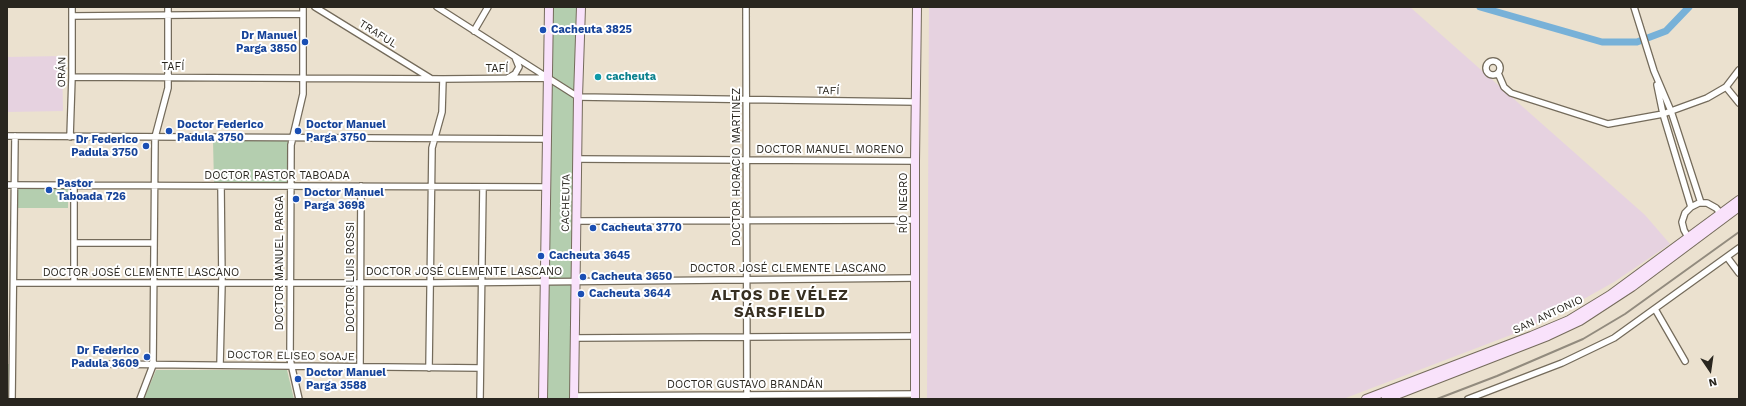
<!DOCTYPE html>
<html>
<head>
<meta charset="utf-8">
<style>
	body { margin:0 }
	#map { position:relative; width:1746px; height:406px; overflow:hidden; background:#ebe1cf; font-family:"Work Sans",sans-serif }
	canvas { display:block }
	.frame { position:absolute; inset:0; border:8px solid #29261f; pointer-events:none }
	.north { position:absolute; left:1690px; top:350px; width:40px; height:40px; -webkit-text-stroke:3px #fff; paint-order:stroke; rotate:167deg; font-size:11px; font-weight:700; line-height:16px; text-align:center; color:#29261f }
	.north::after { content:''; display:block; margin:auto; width:14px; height:18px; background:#29261f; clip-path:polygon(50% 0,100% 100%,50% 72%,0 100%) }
</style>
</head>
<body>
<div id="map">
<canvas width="1746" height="406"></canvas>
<div class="frame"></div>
<div class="north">N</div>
</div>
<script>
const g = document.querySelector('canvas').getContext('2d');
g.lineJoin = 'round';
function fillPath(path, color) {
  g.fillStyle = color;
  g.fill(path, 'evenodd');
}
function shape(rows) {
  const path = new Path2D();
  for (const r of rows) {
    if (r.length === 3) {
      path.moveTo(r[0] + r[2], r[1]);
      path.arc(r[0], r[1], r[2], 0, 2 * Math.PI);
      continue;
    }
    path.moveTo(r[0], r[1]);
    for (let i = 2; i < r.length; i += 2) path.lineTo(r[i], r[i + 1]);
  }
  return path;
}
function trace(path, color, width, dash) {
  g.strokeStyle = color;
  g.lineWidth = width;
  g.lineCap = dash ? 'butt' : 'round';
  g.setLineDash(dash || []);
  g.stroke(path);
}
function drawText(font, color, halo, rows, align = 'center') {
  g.font = font + ' "Work Sans",sans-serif';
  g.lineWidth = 4;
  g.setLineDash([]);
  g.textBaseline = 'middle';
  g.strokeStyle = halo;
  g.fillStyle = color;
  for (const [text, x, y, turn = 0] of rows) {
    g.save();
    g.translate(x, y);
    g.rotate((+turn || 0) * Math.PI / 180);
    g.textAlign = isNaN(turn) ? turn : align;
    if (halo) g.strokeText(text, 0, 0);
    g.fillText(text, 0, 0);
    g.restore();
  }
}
const industrial = shape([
	[929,7,1410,7,1645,215,1670,244,1614,282,1566,309,1516,333,1343,399,927,399],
	[62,56,63,111,7,112,7,57]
]);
const green = shape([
	[549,7,581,7,574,399,543,399],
	[288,140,288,184,214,183,213,141],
	[18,187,68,188,68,208,18,208],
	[7,364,10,364,10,399,7,399],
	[156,370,287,370,294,399,144,399]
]);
const canal = shape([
	[1480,7,1602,42,1637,42,1666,31,1689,7]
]);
const street = shape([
	[315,7,430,78],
	[437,7,578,97,916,102],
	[746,7,747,399],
	[1634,7,1654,71,1671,111,1701,203],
	[72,16,303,14],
	[474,31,488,7],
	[1493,68,7],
	[1498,73,1504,87,1511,93,1608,124,1663,114,1707,98,1726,87,1739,70],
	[72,77,443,79,548,78],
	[508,78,515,74,519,67,515,57],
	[1657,85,1663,114,1691,207],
	[1726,87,1739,103],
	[7,136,547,139],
	[70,137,72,77,72,7],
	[578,159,915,161],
	[7,185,546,187],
	[577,221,915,220],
	[1689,239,1684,230,1682,222,1685,213,1691,207,1699,203,1707,203,1716,208,1723,216],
	[74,243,153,243],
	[1727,257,1739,273],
	[14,283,430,283,915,278],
	[74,283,74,185],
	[1655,309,1685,361],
	[575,338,915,336],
	[102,364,480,368],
	[220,365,222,283,221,186],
	[360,367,361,186],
	[429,368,432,148,442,112,443,79],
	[574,396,915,394],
	[12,399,15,136],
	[140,399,153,365,155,137,168,88,168,7],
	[299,399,290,359,291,145,303,94,303,7],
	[480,399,483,187],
	[1468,399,1562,363,1614,338,1739,248]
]);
const secondary = shape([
	[543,399,549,7],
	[574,399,578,97,581,7],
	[915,399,915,161,917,7],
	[1366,399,1531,336,1569,320,1610,295,1739,200],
	[1386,399,1548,336,1580,321,1632,287,1739,207]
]);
const rail = shape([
	[1437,399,1497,376,1583,339,1625,314,1739,232]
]);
const markers = [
	[543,30,4,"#1a4fb4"],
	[305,42,4,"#1a4fb4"],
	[598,77,4,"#0f9aa8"],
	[169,131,4,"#1a4fb4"],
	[298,131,4,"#1a4fb4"],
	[146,146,4,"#1a4fb4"],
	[49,190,4,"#1a4fb4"],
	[296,199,4,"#1a4fb4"],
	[593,228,4,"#1a4fb4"],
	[541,256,4,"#1a4fb4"],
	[583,277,4,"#1a4fb4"],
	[581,294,4,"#1a4fb4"],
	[147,357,4,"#1a4fb4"],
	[298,379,4,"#1a4fb4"]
];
const transitNames = [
	["Cacheuta 3825",551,30],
	["Dr Manuel",297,36,"right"],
	["Parga 3850",297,49,"right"],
	["Doctor Federico",177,125],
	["Padula 3750",177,138],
	["Doctor Manuel",306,125],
	["Parga 3750",306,138],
	["Dr Federico",138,140,"right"],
	["Padula 3750",138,153,"right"],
	["Pastor",57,184],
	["Taboada 726",57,197],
	["Doctor Manuel",304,193],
	["Parga 3698",304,206],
	["Cacheuta 3770",601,228],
	["Cacheuta 3645",549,256],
	["Cacheuta 3650",591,277],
	["Cacheuta 3644",589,294],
	["Dr Federico",139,351,"right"],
	["Padula 3609",139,364,"right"],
	["Doctor Manuel",306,373],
	["Parga 3588",306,386]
];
const streetNames = [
	["TRAFUL",378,34,32],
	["TAFÍ",173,67],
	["TAFÍ",497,69],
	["ORÁN",62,72,-89],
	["TAFÍ",828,91,1],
	["DOCTOR MANUEL MORENO",830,150],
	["DOCTOR HORACIO MARTINEZ",737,167,-90],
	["DOCTOR PASTOR TABOADA",277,176],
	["CACHEUTA",566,203,-89],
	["RÍO NEGRO",904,203,-90],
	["DOCTOR MANUEL PARGA",280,263,-90],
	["DOCTOR JOSÉ CLEMENTE LASCANO",788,269],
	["DOCTOR JOSÉ CLEMENTE LASCANO",464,272],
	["DOCTOR JOSÉ CLEMENTE LASCANO",141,273],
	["DOCTOR LUIS ROSSI",351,277,-90],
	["SAN ANTONIO",1548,315,-25],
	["DOCTOR ELISEO SOAJE",291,356,1],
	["DOCTOR GUSTAVO BRANDÁN",745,385]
];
const cultureNames = [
	["cacheuta",606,77]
];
const districtNames = [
	["ALTOS DE VÉLEZ",780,296],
	["SÁRSFIELD",780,313]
];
fillPath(industrial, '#e6d2e0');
fillPath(green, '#b4ceaf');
trace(canal, '#77b1d8', 7);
trace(street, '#746b5b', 8);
trace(secondary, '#746b5b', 10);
trace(street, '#fff', 5.5);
trace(secondary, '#f9e2fb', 8);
trace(rail, '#928b7e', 2);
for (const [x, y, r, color] of markers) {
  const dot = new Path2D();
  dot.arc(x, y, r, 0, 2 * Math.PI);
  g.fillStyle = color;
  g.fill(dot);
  trace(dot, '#fff', 1.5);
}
drawText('bold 11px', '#164399', '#fff', transitNames, 'left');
drawText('11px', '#29261f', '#fff', streetNames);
drawText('bold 11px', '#0d838f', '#fff', cultureNames, 'left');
g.letterSpacing = '1px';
drawText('bold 15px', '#372f21', '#fff', districtNames);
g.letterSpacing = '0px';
</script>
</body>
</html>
